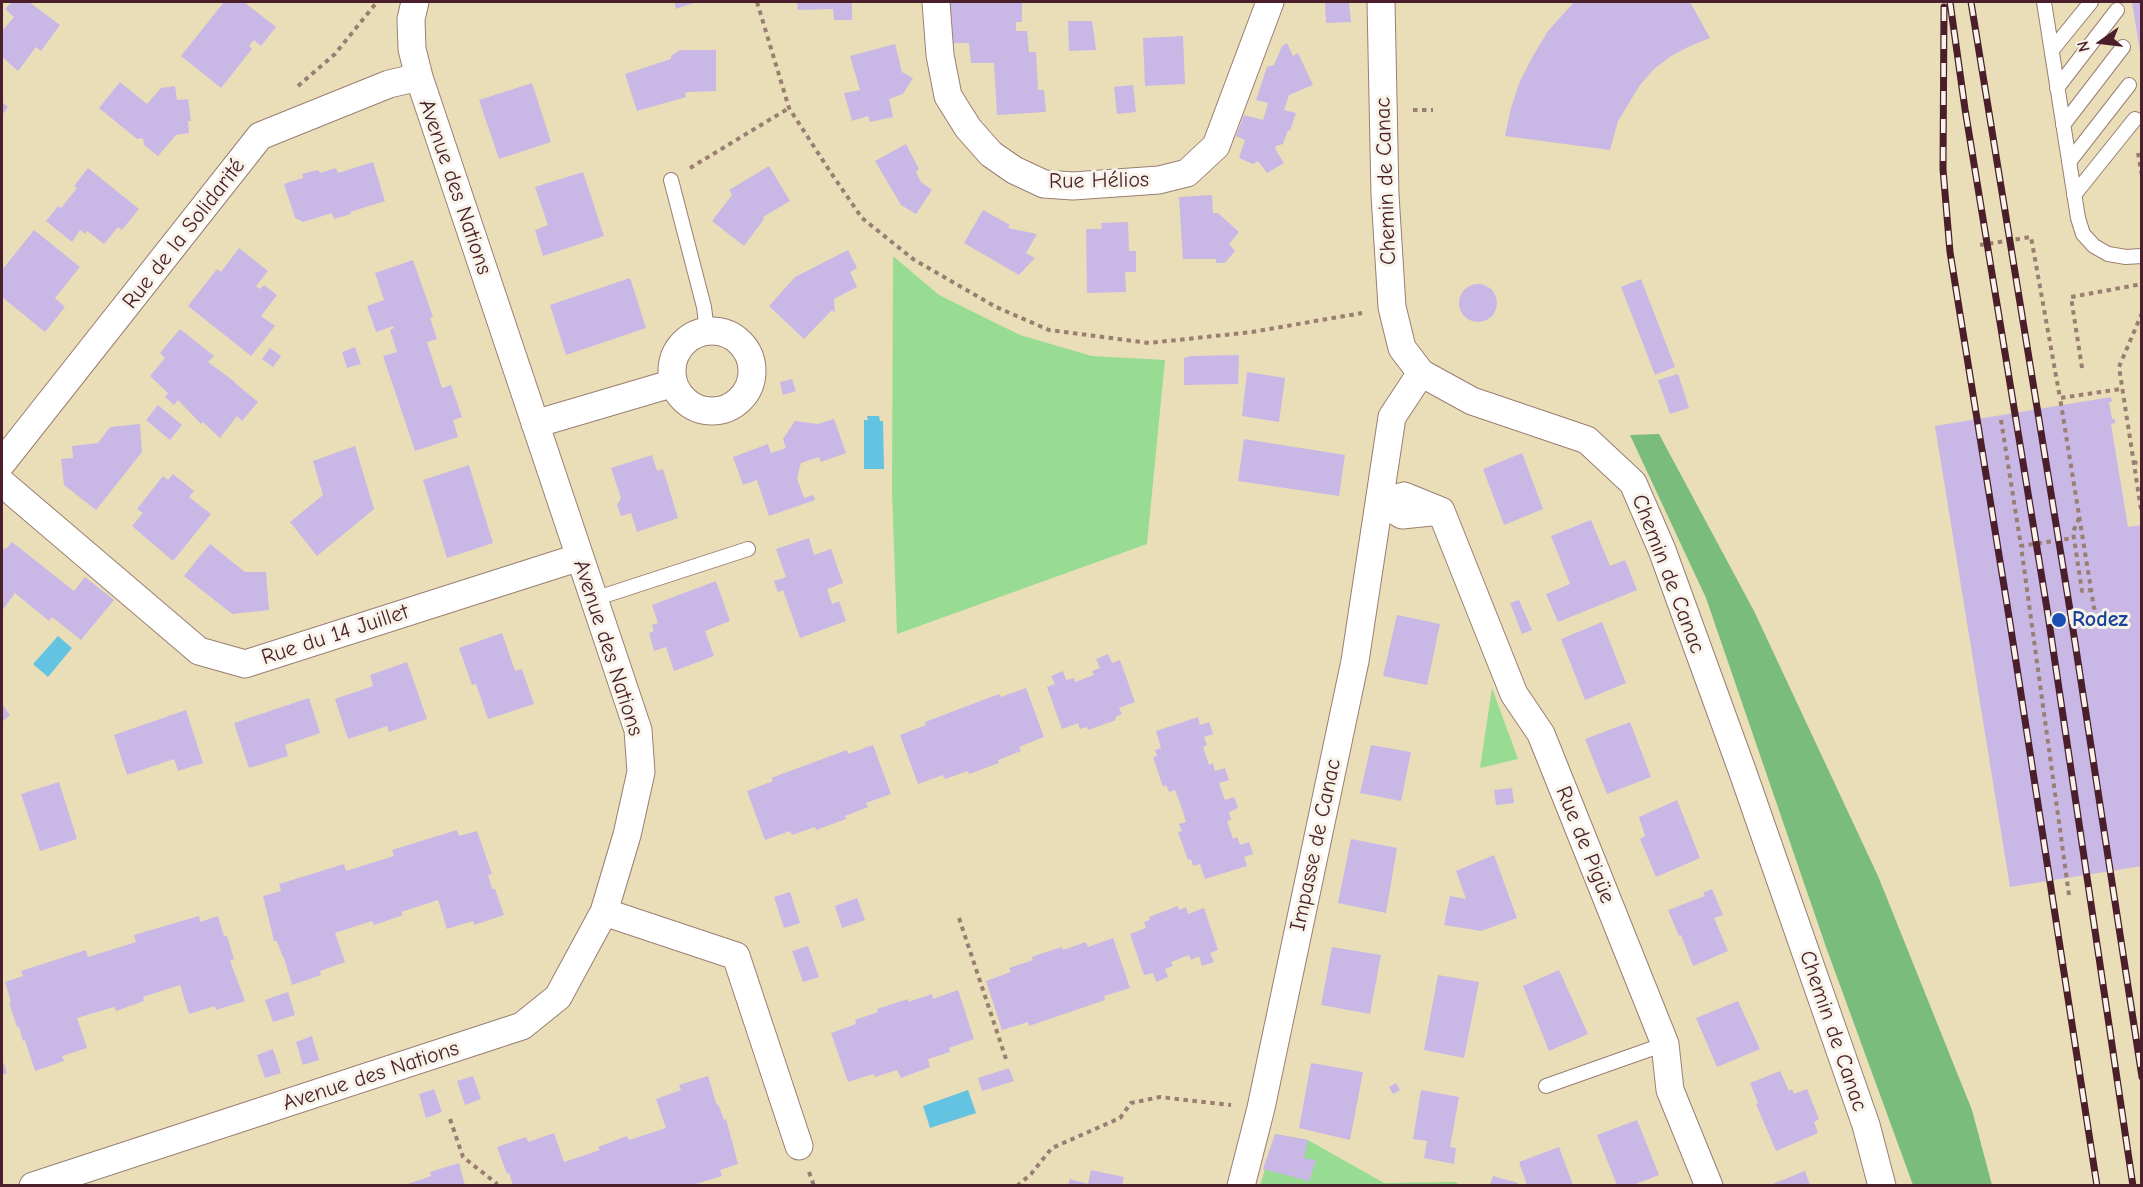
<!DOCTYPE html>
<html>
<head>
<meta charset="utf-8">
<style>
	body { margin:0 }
	#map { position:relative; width:2143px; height:1187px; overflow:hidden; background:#eadeb9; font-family:"Comic Neue",sans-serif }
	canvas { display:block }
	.frame { position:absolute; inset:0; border:3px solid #4a1f2b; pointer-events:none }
	.north { position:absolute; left:2071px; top:12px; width:60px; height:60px; -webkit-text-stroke:4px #f7f3e8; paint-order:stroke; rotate:256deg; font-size:16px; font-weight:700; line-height:24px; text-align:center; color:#4a1f2b }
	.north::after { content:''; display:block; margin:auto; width:21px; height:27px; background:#4a1f2b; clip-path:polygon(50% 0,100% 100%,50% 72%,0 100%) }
</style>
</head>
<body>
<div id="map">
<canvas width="2143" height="1187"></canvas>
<div class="frame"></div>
<div class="north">N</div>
</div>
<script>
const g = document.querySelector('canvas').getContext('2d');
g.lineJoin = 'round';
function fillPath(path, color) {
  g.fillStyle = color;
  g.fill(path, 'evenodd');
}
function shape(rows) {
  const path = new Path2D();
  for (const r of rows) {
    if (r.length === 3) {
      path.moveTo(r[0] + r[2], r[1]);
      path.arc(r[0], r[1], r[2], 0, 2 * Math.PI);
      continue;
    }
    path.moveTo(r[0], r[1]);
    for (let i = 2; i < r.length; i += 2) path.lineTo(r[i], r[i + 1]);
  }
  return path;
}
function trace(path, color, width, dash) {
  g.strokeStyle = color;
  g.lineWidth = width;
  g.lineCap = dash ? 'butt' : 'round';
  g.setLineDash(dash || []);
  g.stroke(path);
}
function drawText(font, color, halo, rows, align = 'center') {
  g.font = font + ' "Comic Neue",sans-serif';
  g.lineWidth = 6;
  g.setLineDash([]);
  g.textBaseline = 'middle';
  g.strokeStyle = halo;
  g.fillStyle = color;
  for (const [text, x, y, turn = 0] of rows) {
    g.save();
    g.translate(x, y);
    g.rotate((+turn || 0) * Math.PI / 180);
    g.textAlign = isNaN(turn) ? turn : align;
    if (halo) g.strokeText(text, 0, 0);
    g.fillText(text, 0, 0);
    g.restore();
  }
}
const green = shape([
	[893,256,939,295,1020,335,1092,356,1165,360,1147,544,897,634,892,491],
	[1492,688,1518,759,1480,768],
	[1275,1134,1308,1140,1384,1183,1455,1182,1461,1185,1260,1186]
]);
const forest = shape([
	[1659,434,1754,611,1878,876,1972,1110,1992,1185,1913,1185,1826,947,1706,598,1630,435]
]);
const water = shape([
	[867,416,879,416,880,421,883,421,884,469,864,469,864,420,868,420],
	[58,636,72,648,48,677,33,664],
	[968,1090,976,1113,930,1128,923,1106]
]);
const building = shape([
	[12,2,29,2,60,25,41,51,36,47,18,71,2,57,2,31,14,17,5,9],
	[224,2,244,2,276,27,261,46,254,40,249,46,252,49,221,88,181,56],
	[674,2,696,2,676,9],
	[797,2,852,2,852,20,834,20,833,9,798,10],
	[949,2,1022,3,1022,22,1016,22,1016,31,1027,31,1029,52,1036,52,1038,90,1044,90,1046,112,997,115,994,63,971,63,969,43,952,43],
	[1325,2,1349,2,1351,22,1326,23],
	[1574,2,1690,2,1710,38,1690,46,1671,56,1654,69,1640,85,1618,121,1610,150,1505,136,1511,108,1520,81,1533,56,1548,31],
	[2132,2,2142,2,2142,52,2140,52],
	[1068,21,1092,21,1096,50,1069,51],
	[1183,36,1185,84,1145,86,1143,38],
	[1287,43,1293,56,1298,53,1313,85,1289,95,1284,110,1296,113,1290,131,1288,130,1283,144,1276,146,1275,149,1284,163,1267,173,1258,161,1253,164,1239,158,1245,140,1236,136,1244,115,1263,120,1268,103,1256,100,1267,67,1274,65,1282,46],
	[895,44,902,72,913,78,903,94,889,99,893,117,870,122,868,116,852,121,844,93,860,90,850,56],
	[680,50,716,50,716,91,689,92,685,93,686,97,637,111,625,74,671,59,671,56],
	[120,82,147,104,161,88,175,86,177,100,188,99,191,121,188,121,189,133,176,135,158,156,144,145,143,138,137,139,99,108],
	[532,83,551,142,499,159,479,100],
	[1133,85,1136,112,1117,114,1114,87],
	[2,102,8,107,2,115],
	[906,144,919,169,916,172,921,182,932,190,916,214,901,205,875,161],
	[373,162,385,201,350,212,351,214,334,219,332,213,303,222,295,218,284,184,303,178,302,174,318,170,320,173,336,168,338,173],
	[769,166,790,201,763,217,764,219,744,246,712,221,732,195,729,190],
	[88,168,139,209,122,230,118,227,104,244,87,231,85,234,80,230,72,242,46,221,58,206,61,208,77,188,74,186],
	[583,172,604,236,543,256,535,230,548,225,535,187],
	[1212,195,1213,213,1218,213,1239,232,1229,244,1235,251,1225,263,1216,263,1216,259,1183,259,1179,197],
	[983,210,1010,225,1008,228,1037,234,1026,253,1035,258,1019,275,964,243],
	[1128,222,1129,251,1136,251,1136,272,1125,272,1126,292,1087,293,1086,229,1102,229,1101,223],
	[34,230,80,267,55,298,65,307,45,332,2,297,2,270],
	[239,248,268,271,256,286,260,289,264,285,277,295,261,316,275,326,251,356,188,306,217,269,221,272],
	[848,250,857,268,850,272,857,287,834,299,835,313,832,310,804,339,769,306,795,277],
	[413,260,433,317,430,318,437,339,427,342,442,388,451,385,462,417,453,420,458,437,415,451,383,356,397,352,390,330,394,328,393,326,376,332,367,306,384,300,375,273],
	[630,278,646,328,566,355,550,305],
	[1641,279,1675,367,1655,375,1621,287],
	[1478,303,19],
	[180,329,214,356,208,362,235,382,235,383,258,402,242,421,237,416,220,438,203,422,201,424,178,400,174,405,165,397,168,393,150,376,165,358,160,353],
	[355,347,361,364,347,368,342,352],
	[270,348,281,356,273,367,262,359],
	[1239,355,1238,384,1184,385,1184,358,1191,356],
	[1247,372,1285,378,1279,422,1242,416],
	[1678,374,1689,408,1670,414,1658,380],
	[792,379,796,391,783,395,780,382],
	[2111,397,2112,402,2109,402,2112,419,2115,419,2115,423,2111,424,2128,527,2142,525,2142,866,2010,887,1935,426],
	[158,405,182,425,170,440,146,420],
	[834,419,846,453,821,462,819,457,801,463,797,478,804,498,813,495,815,500,769,516,757,480,743,485,733,457,768,444,771,453,786,448,783,439,795,421,818,424],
	[140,424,142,452,96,510,64,485,61,459,73,458,72,446,98,443,110,427],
	[1244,439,1345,455,1339,496,1238,481],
	[355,446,374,509,317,556,290,522,323,495,313,461],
	[1522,453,1543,509,1504,525,1483,469],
	[652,455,657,471,663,469,678,518,637,532,631,513,621,516,617,505,621,498,611,468],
	[469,465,493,543,447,558,423,480],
	[173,474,194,491,189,497,211,514,173,561,132,526,143,513,137,509,163,476,168,480],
	[1591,520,1610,566,1625,560,1637,590,1558,622,1546,594,1570,584,1551,536],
	[809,538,814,555,831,549,843,583,827,589,832,604,839,601,846,621,800,638,783,590,778,592,774,581,786,577,776,549],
	[12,542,74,591,85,577,114,600,81,640,52,617,49,621,15,593,2,611,2,549,7,548],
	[210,544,245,572,266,572,269,610,232,614,184,576],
	[716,581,730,621,705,631,714,656,674,671,666,647,654,651,649,633,654,631,652,625,658,623,652,605],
	[1519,600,1532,630,1522,634,1510,603],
	[1397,615,1440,624,1427,685,1383,676],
	[1602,622,1626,683,1585,700,1561,639],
	[502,633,515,671,522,669,534,704,488,719,476,684,472,685,459,648],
	[1108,654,1112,663,1120,660,1135,702,1119,708,1122,714,1115,717,1116,720,1088,730,1087,727,1080,729,1078,723,1062,729,1047,687,1055,684,1051,676,1063,671,1066,680,1074,678,1075,682,1094,675,1092,671,1100,668,1096,659],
	[407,662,427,719,389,732,387,726,348,739,335,699,373,686,370,675],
	[1026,688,1044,737,1019,747,1021,751,998,760,999,763,969,774,968,771,945,779,943,775,918,784,900,735,926,725,925,722,999,694,1001,697],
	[309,698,320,733,285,745,288,756,249,768,234,723],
	[2,704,10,715,2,722],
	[186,710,203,763,178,771,174,759,127,775,114,735],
	[1198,717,1200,725,1209,722,1213,734,1204,737,1207,745,1203,747,1209,765,1213,763,1215,771,1225,768,1229,780,1219,783,1222,792,1225,800,1234,797,1238,808,1229,812,1231,820,1227,821,1233,839,1237,837,1240,845,1249,842,1253,854,1244,857,1247,866,1205,879,1200,864,1193,866,1191,859,1188,860,1178,832,1182,831,1179,824,1186,822,1181,806,1175,790,1169,792,1166,785,1163,787,1153,757,1157,756,1155,750,1161,748,1156,731],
	[1630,722,1651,777,1607,794,1585,739],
	[873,745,891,794,866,803,868,807,845,816,846,819,816,830,815,827,792,835,790,831,765,840,747,791,773,781,771,778,847,750,848,754],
	[1371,745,1411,752,1401,801,1360,793],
	[59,782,77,839,40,851,21,794],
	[1512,788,1514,803,1496,805,1494,790],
	[1677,800,1700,858,1656,877,1640,839,1645,836,1639,817],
	[457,830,459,836,477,831,492,874,488,875,492,889,495,889,504,915,474,925,473,921,447,929,438,900,401,912,403,915,374,925,372,921,335,933,345,962,320,971,321,975,292,985,284,958,282,955,277,941,274,941,263,896,281,891,279,884,344,864,346,871,394,856,392,850],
	[1351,839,1397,848,1386,913,1338,903],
	[1494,855,1517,918,1481,931,1444,925,1450,896,1466,899,1456,871],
	[1712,889,1723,915,1714,918,1728,951,1693,966,1681,935,1679,936,1668,910,1705,896,1703,893],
	[790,892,800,923,784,928,774,897],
	[857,898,865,920,842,928,835,906],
	[1178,906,1179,910,1186,907,1188,914,1204,908,1218,950,1210,953,1214,962,1202,966,1199,956,1191,960,1189,955,1171,962,1173,966,1165,969,1168,977,1156,982,1153,973,1144,975,1130,934,1146,928,1144,922,1150,920,1149,917],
	[199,916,200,922,218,916,224,936,227,936,234,959,230,961,245,1001,216,1010,215,1006,189,1014,180,985,143,997,144,1001,116,1011,114,1007,77,1018,87,1048,62,1056,64,1061,35,1071,25,1040,23,1041,19,1027,17,1027,9,1003,11,1002,5,982,23,976,21,971,86,950,88,957,136,942,134,935],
	[1113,938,1130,988,1104,996,1105,1000,1029,1026,1028,1022,1002,1030,986,981,1011,972,1009,968,1033,960,1031,957,1062,947,1063,950,1086,942,1088,947],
	[808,946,819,977,803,982,792,951],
	[1332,947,1381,955,1370,1014,1321,1005],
	[1559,970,1588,1034,1549,1051,1523,986],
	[1438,975,1479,982,1464,1058,1424,1050],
	[958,990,974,1039,949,1048,950,1052,928,1059,930,1067,901,1078,897,1070,875,1077,873,1074,848,1082,831,1033,856,1024,855,1020,878,1012,877,1009,908,999,908,1002,932,994,933,999],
	[288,992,295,1015,273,1022,265,1000],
	[1738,1001,1760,1049,1717,1067,1696,1018],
	[312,1036,319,1060,303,1065,296,1042],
	[273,1049,281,1073,265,1078,257,1055],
	[2,1059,7,1073,2,1075],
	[1311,1063,1363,1072,1350,1140,1299,1128],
	[1009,1068,1014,1081,982,1091,978,1078],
	[1780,1071,1789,1091,1792,1089,1794,1094,1807,1089,1819,1119,1814,1122,1818,1133,1776,1151,1756,1104,1758,1103,1750,1083],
	[473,1076,481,1099,465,1105,457,1081],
	[708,1076,716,1103,719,1106,724,1120,726,1119,738,1164,720,1170,722,1176,692,1185,513,1185,509,1173,507,1174,497,1147,526,1137,528,1142,554,1133,564,1162,600,1150,598,1147,627,1136,629,1140,666,1128,656,1099,681,1090,679,1085],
	[1396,1083,1400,1090,1393,1094,1389,1087],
	[434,1089,442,1112,426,1118,419,1094],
	[1421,1090,1459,1097,1450,1147,1456,1148,1454,1164,1424,1158,1427,1141,1413,1139],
	[1637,1120,1659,1175,1633,1185,1617,1185,1597,1135],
	[1275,1134,1308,1140,1304,1158,1316,1160,1309,1181,1263,1169],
	[1559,1147,1573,1185,1527,1185,1519,1162],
	[459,1163,465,1185,405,1185,431,1176,430,1172],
	[1091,1170,1124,1177,1122,1185,1068,1185,1070,1179,1088,1184],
	[1805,1171,1810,1185,1770,1185],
	[1493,1176,1518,1183,1517,1185,1490,1185]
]);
const path = shape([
	[757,2,789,108,831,173,862,218,913,259,996,307,1049,330,1149,343,1252,332,1362,313],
	[298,86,335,54,377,2],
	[1413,110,1433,110],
	[2138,153,2142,176],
	[690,168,789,108],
	[1980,245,2031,237,2060,398],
	[2142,313,2119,367,2142,516],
	[2082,368,2071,297,2142,284],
	[2001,420,2021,546],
	[2133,463,2142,462],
	[2079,518,2073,532,2082,591,2091,590],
	[2096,607,2094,608,2060,398,2121,389],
	[2069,895,2021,546,2073,538],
	[959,918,1007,1062],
	[450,1119,463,1157,496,1183,497,1186],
	[809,1172,814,1186],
	[1017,1186,1031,1174,1052,1148,1120,1118,1131,1103,1160,1097,1231,1105]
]);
const lane = shape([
	[2044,2,2078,218,2083,234,2094,246,2108,254,2126,257,2142,256],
	[2052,50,2091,2],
	[2057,88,2117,10],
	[2063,125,2123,47],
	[2069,162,2129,85],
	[671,180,704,307,707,331],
	[2074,195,2135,119],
	[594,599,748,549],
	[1546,1086,1665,1044]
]);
const street = shape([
	[936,2,940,55,948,96,968,128,991,154,1014,170,1044,184,1073,186,1159,180,1187,173,1216,146,1270,2],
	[1381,2,1385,195,1392,307,1402,348,1421,373,1472,401,1587,440,1633,483,1662,550,1742,770,1866,1125,1882,1186],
	[712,371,40],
	[535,424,674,383],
	[2,463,260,136,389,84,419,77],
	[2,483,199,651,245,664,580,557],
	[1404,496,1441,511,1402,515,1380,502,1404,496],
	[1441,511,1514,694,1541,734,1665,1044,1670,1090,1709,1186],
	[604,912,736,956,799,1146],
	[33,1186,522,1026,558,997,604,912,627,835,641,772,638,730,419,77,412,49,411,19,415,2],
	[1241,1186,1261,1108,1355,661,1392,417,1421,373]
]);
const rail = shape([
	[1950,2,1965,109,2048,615,2133,1186],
	[1971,2,2070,610,2142,1077],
	[1944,7,1943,169,1950,252,2010,623,2097,1186]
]);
const markers = [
	[2059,620,8,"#1a4fb4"]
];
const streetNames = [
	["Rue Hélios",1099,181,-1],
	["Chemin de Canac",1386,181,-92],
	["Avenue des Nations",455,187,71],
	["Rue de la Solidarité",184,234,-52],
	["Chemin de Canac",1668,574,69],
	["Rue du 14 Juillet",335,635,-18],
	["Avenue des Nations",608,648,72],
	["Impasse de Canac",1316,845,-78],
	["Rue de Pigüe",1585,845,68],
	["Chemin de Canac",1833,1031,71],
	["Avenue des Nations",371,1076,-18]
];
const transitNames = [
	["Rodez",2072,620]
];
fillPath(green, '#98dc93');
fillPath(forest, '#7abc7d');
fillPath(water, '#63c3e1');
fillPath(building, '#c9b7e6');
trace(lane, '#9a7e72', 16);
trace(street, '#9a7e72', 29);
trace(path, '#9a7e72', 4, [4.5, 4.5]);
trace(lane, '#fff', 14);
trace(street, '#fff', 27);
trace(rail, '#4a1f2b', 7);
trace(rail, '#f7f3e8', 4.5, [14]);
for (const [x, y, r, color] of markers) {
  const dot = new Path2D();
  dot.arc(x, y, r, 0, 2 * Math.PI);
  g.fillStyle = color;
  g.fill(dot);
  trace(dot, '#f7f3e8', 2);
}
drawText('22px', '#4a1f2b', '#f7f3e8', streetNames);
drawText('bold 22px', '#164399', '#f7f3e8', transitNames, 'left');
</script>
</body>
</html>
